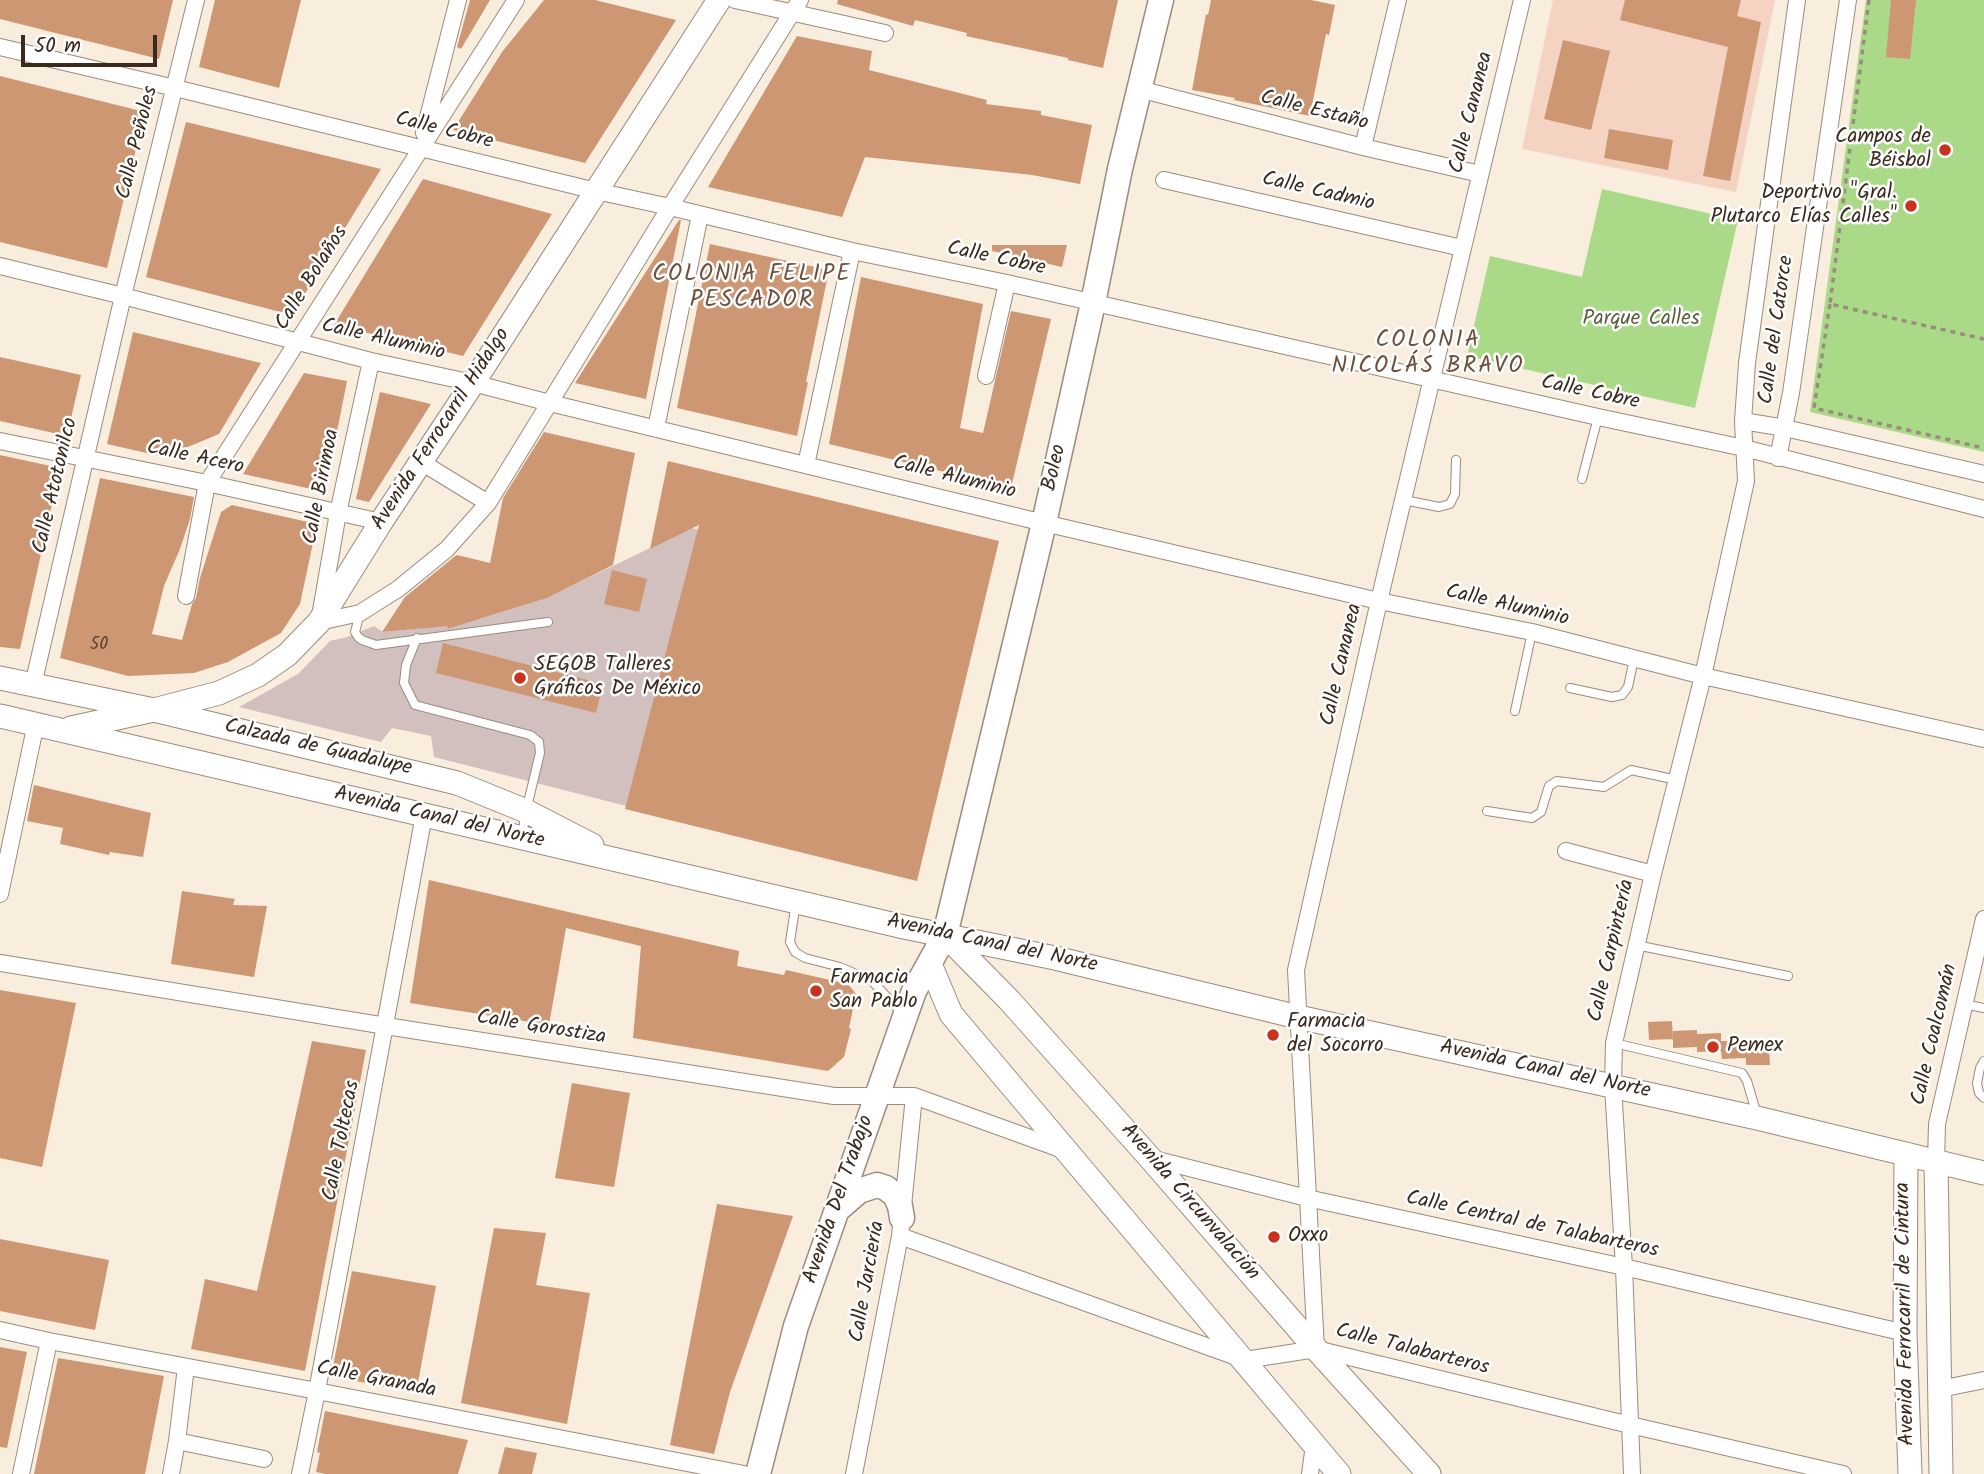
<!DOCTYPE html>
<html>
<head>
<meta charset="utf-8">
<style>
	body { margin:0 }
	#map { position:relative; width:1984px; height:1474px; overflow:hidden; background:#f9edde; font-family:Kalam,sans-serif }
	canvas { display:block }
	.scale { position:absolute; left:21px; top:35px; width:136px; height:32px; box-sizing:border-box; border:4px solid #3b2a1e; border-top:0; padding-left:9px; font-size:21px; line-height:24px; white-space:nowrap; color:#3b2a1e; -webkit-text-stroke:5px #fff; paint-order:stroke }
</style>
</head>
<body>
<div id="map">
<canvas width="1984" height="1474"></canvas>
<div class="scale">50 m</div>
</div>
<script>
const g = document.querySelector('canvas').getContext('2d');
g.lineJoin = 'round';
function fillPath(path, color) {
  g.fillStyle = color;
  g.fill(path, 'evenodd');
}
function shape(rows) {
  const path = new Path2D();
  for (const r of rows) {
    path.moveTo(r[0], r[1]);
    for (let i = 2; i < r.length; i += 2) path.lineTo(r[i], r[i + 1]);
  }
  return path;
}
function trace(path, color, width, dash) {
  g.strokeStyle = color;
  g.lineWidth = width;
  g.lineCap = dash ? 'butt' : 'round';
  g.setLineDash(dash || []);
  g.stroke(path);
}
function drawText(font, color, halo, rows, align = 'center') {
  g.font = font + ' Kalam,sans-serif';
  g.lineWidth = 5;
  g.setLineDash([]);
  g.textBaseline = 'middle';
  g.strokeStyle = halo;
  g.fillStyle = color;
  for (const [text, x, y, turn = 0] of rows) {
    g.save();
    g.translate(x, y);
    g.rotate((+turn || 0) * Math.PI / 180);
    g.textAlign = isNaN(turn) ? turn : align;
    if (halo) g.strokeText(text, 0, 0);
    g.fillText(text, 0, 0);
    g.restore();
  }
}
const built = shape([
	[1553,0,1775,0,1736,192,1522,149]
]);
const industrial = shape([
	[692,528,984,599,913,879,434,757,431,736,392,728,381,742,239,707,298,674,330,641,347,637,374,626,383,632,423,628,480,619,546,598]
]);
const green = shape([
	[1866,0,1984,0,1984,452,1810,412],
	[1602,189,1738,220,1695,408,1467,356,1490,256,1582,277]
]);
const building = shape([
	[0,0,173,0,159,59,0,19],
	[215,0,301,0,279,88,199,67],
	[470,0,490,0,461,49,457,47],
	[544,0,595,0,676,20,585,163,453,130,502,52],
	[838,0,1118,0,1103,68,1068,60,1068,58,966,36,967,33,915,20,913,26,837,4],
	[1211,0,1311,0,1335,5,1329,35,1326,34,1310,116,1234,100,1235,98,1192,90,1206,14,1208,15],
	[1625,0,1741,0,1737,16,1761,22,1730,181,1703,176,1728,47,1620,20],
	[1891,0,1916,0,1910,59,1886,57],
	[797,36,872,51,869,70,987,100,986,104,1041,111,1041,115,1092,125,1080,184,1032,175,865,157,842,217,708,187],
	[1563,40,1610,51,1591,130,1544,119],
	[0,76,145,112,107,268,0,242],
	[186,122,381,169,292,315,146,277],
	[1609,129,1673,140,1668,170,1604,158],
	[423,179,552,214,463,356,334,325],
	[679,220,681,220,646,399,575,383],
	[710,244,829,270,806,382,808,382,797,436,677,408],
	[992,245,1067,245,1062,267,992,251],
	[861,277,983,304,960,428,983,433,1011,311,1051,319,1011,488,829,444],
	[133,332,261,363,219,434,164,457,107,444],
	[0,357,81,375,67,436,0,421],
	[304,373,347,381,325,492,243,474],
	[380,392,431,404,369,502,356,499],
	[544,432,635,453,613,565,547,598,447,629,448,626,382,632,405,597,454,557,457,555,490,563,503,498],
	[0,455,60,468,20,649,0,647],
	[668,461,999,541,917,881,625,809,699,525,650,549],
	[100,478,194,497,190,519,180,549,164,586,152,634,182,640,192,604,196,598,200,578,221,512,232,505,317,524,300,604,281,633,228,662,194,673,128,676,60,658],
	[612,570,647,579,639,612,604,604],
	[443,643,603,684,596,713,436,673],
	[34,785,151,813,143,857,110,852,109,855,60,844,63,828,27,821],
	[429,880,739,951,737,966,784,975,786,970,848,984,856,994,849,1028,851,1029,844,1057,828,1071,633,1038,641,946,566,928,549,1025,410,1003],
	[182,891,235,899,233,905,267,906,254,977,171,964],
	[0,990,76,1003,42,1167,0,1158],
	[1672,1021,1673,1039,1649,1040,1648,1022],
	[1697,1030,1697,1034,1721,1033,1721,1041,1745,1041,1745,1048,1769,1047,1770,1065,1746,1065,1746,1058,1722,1059,1721,1051,1697,1052,1697,1047,1673,1048,1673,1031],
	[312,1041,366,1050,305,1371,191,1349,205,1279,257,1291],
	[572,1083,630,1093,614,1187,555,1178],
	[717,1204,793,1216,730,1392,714,1454,670,1445],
	[494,1228,546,1233,536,1285,590,1293,567,1424,461,1403],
	[0,1239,109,1260,95,1330,0,1311],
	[352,1271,436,1286,416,1393,331,1376],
	[0,1347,27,1352,7,1448,0,1447],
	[58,1358,164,1376,145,1474,34,1474],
	[325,1411,468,1440,458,1474,325,1474,316,1472,320,1453,317,1452],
	[505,1447,537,1453,532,1474,498,1474]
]);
const path = shape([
	[1869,0,1830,304,1984,339],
	[1830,304,1814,408,1984,448]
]);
const lane = shape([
	[1582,479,1598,417],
	[1404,500,1439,507,1450,504,1455,494,1456,460],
	[360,613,355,632,358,637,362,640,376,645,548,622],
	[417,638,406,665,404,683,415,705,530,735,539,742,540,753,526,811,522,836],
	[1570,688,1612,697,1622,695,1628,687,1634,659],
	[1515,711,1532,632],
	[1487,811,1532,818,1541,812,1549,786,1557,781,1604,787,1631,770,1677,780],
	[796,902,790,942,795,952,805,958,840,967,872,981,903,1014],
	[1636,945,1788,976],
	[1964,1004,1984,1008],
	[1614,1043,1742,1073,1747,1081,1757,1115],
	[1984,1061,1980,1068,1977,1083,1979,1093,1984,1098]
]);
const street = shape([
	[735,0,885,33],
	[0,47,175,88,596,191,670,207,852,251,1007,283,1598,417,1744,448,1984,509],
	[1139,89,1363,147,1480,174],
	[424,133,458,0],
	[1363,147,1398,0],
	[1164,180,1462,248],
	[0,266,123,296,371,361,473,383,550,403,1044,523,1379,601,1532,632,1703,676,1984,739],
	[371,361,338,513,319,622,360,613,398,589,447,549,488,503,670,207,800,0],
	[986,376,1007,283],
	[1743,421,1785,428,1984,474],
	[656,428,700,215],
	[0,441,207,483,381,522],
	[1778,458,1791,393,1848,0],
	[421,462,488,503],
	[806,465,852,251],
	[186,596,207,483,516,0],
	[33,685,123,296,196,0],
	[1566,851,1653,874],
	[0,894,36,723],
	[0,963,386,1026,834,1096,914,1096,1066,1151],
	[1150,1158,1307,1198,1624,1267,1905,1333],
	[1936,1161,1937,1124,1984,919],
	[900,1236,1245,1360,1316,1349,1630,1425,1843,1474],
	[0,1330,49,1341,317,1391,744,1474],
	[1316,1349,1296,970,1379,601,1522,0],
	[1940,1389,1984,1380],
	[177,1441,264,1459],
	[21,1474,49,1341],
	[171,1474,177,1441,186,1367],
	[300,1474,317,1391,424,815],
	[854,1474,900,1236,914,1096],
	[1310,1474,1314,1445],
	[1632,1474,1624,1267,1613,1086,1614,1043,1653,874,1703,676,1746,481,1743,421,1747,363,1797,0]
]);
const secondary = shape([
	[0,678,154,710,457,783,526,811,592,845],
	[0,716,904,927,1055,958,1298,1017,1757,1118,1984,1173],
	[71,728,154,710,219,693,258,675,287,655,319,622,381,522,473,383,719,0],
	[945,935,1009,1000,1150,1158,1316,1349,1429,1474],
	[930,964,951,1014,1339,1474],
	[1906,1154,1905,1333,1910,1474],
	[1936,1161,1941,1474]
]);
const primary = shape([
	[837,1210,859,1191,877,1185,886,1188,895,1195,900,1206,902,1218],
	[758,1474,796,1326,914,991,945,935,1044,523,1093,303,1120,169,1161,0]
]);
const markers = [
	[1945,150,7,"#c8321e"],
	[1911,206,7,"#c8321e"],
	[520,678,7,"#c8321e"],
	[816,991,7,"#c8321e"],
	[1273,1035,7,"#c8321e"],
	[1713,1047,7,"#c8321e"],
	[1274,1237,7,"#c8321e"]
];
const numberNames = [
	["50",99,646]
];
const streetNames = [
	["Calle Estaño",1314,112,14],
	["Calle Cananea",1473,113,-76],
	["Calle Cobre",444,132,14],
	["Calle Peñoles",139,143,-76],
	["Calle Cadmio",1318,193,13],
	["Calle Cobre",996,260,12],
	["Calle Bolaños",313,279,-58],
	["Calle del Catorce",1778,330,-82],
	["Calle Aluminio",383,341,13],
	["Calle Cobre",1590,394,12],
	["Avenida Ferrocarril Hidalgo",442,430,-57],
	["Calle Acero",195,459,12],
	["Boleo",1056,468,-77],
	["Calle Aluminio",954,479,14],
	["Calle Atotonilco",57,486,-77],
	["Calle Birimoa",323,487,-79],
	["Calle Aluminio",1507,607,13],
	["Calle Cananea",1343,665,-77],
	["Calzada de Guadalupe",318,749,13],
	["Avenida Canal del Norte",439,819,13],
	["Avenida Canal del Norte",992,945,12],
	["Calle Carpintería",1613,951,-77],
	["Calle Gorostiza",541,1029,9],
	["Calle Coalcomán",1936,1035,-77],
	["Avenida Canal del Norte",1545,1071,12],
	["Calle Toltecas",343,1141,-79],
	["Avenida Del Trabajo",840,1200,-71],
	["Avenida Circunvalación",1189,1203,49],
	["Calle Central de Talabarteros",1532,1226,12],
	["Calle Jarciería",869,1282,-80],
	["Avenida Ferrocarril de Cintura",1907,1314,-91],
	["Calle Talabarteros",1412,1351,14],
	["Calle Granada",376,1381,11]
];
const poiNames = [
	["Campos de",1931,138,"right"],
	["Béisbol",1931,162,"right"],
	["Deportivo \"Gral.",1897,194,"right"],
	["Plutarco Elías Calles\"",1897,218,"right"],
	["SEGOB Talleres",534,666],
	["Gráficos De México",534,690],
	["Farmacia",830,979],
	["San Pablo",830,1003],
	["Farmacia",1287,1023],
	["del Socorro",1287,1047],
	["Pemex",1727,1047],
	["Oxxo",1288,1237]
];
const parkNames = [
	["Parque Calles",1641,320]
];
const neighbourhoodNames = [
	["COLONIA FELIPE",752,276],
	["PESCADOR",752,302],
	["COLONIA",1428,342],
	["NICOLÁS BRAVO",1428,368]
];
fillPath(built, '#f5d3c2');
fillPath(industrial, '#d1c0bd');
fillPath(green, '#aada88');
fillPath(building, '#cd9774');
trace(lane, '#9a8c7e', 10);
trace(street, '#9a8c7e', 18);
trace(secondary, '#9a8c7e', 25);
trace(primary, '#9a8c7e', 27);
trace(path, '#9a8c7e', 3.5, [5, 5]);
trace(lane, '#fff', 8);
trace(street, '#fff', 16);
trace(secondary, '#fff', 23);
trace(primary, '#fff', 24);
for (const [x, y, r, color] of markers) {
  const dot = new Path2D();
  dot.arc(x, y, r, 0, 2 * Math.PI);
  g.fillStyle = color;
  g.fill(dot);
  trace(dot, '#fff', 2.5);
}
drawText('18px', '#604534', null, numberNames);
drawText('21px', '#3b2a1e', '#fff', streetNames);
drawText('21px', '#3b2a1e', '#fff', poiNames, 'left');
drawText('21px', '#5c5f3e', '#fff', parkNames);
g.letterSpacing = '2px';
drawText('23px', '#6e503c', '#fff', neighbourhoodNames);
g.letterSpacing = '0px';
</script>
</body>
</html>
